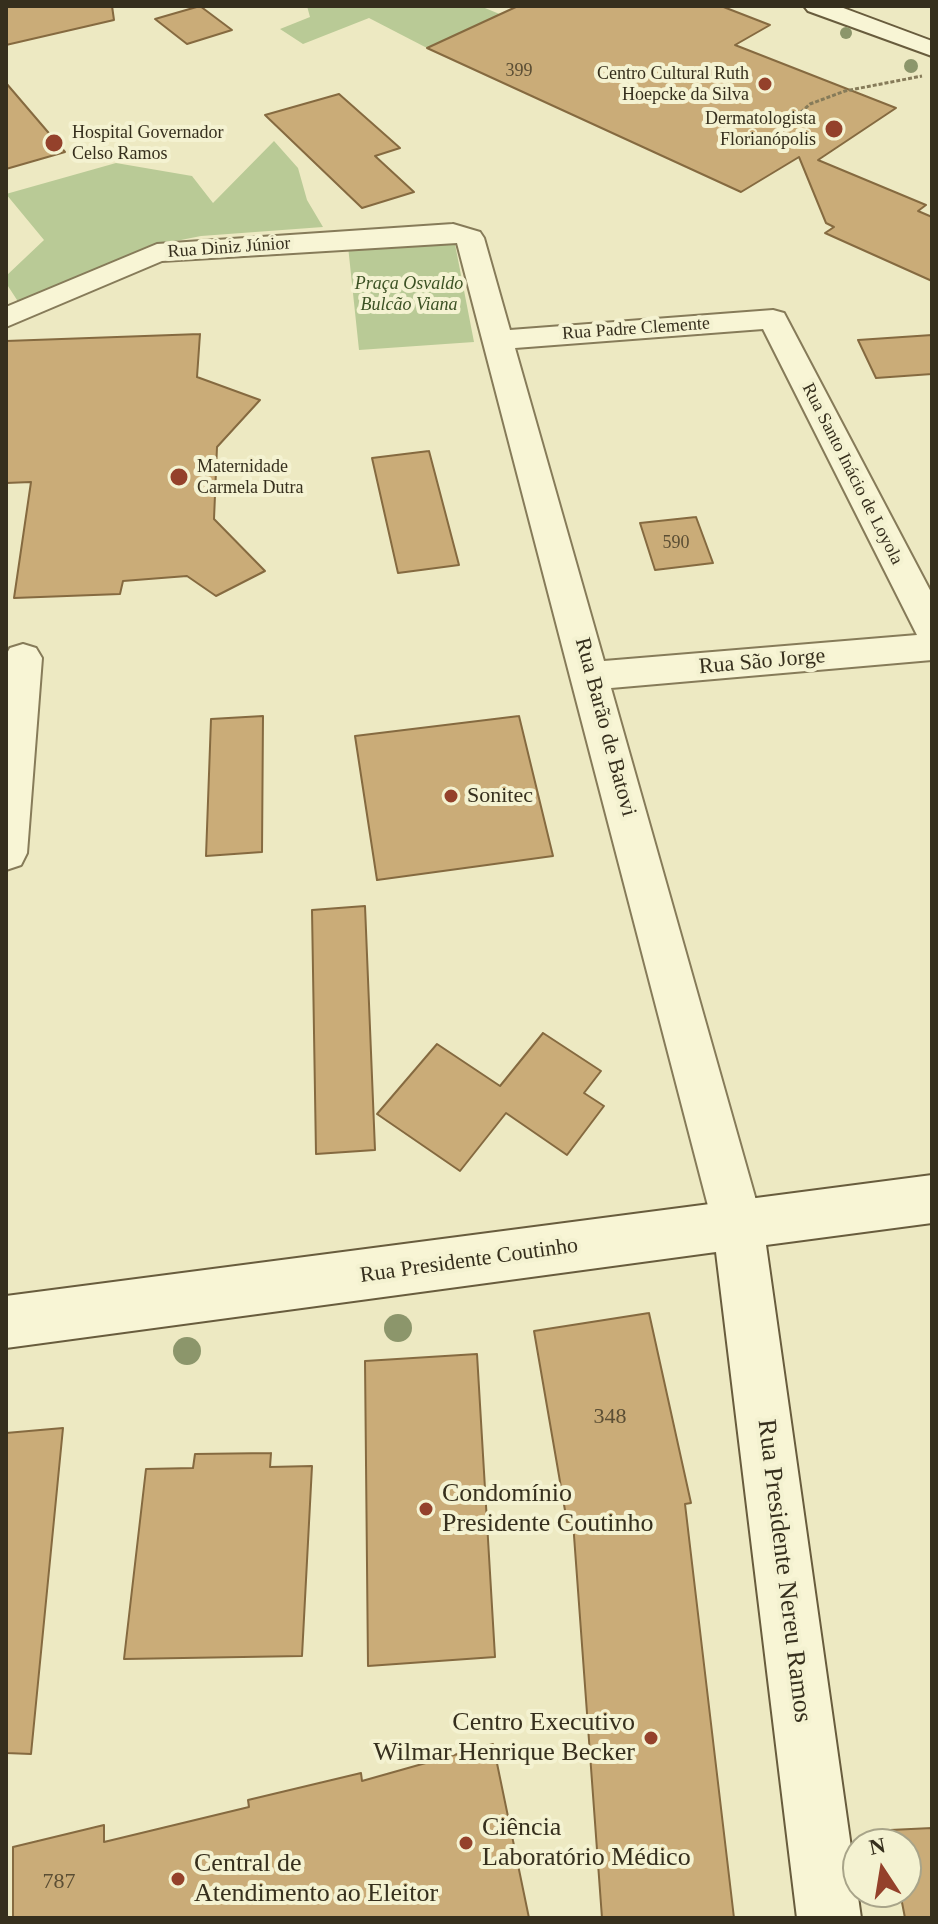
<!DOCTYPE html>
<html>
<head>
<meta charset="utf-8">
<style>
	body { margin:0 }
	#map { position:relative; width:938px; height:1924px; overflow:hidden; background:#ede9c2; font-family:Georgia,serif }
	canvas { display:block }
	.frame { position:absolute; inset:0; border:8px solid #362f1d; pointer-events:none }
	.north { position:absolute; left:842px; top:1828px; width:80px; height:80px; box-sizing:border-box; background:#f4f2d1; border:2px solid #a8a489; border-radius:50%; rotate:348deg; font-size:22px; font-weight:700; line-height:32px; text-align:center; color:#362f1d }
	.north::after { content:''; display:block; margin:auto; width:28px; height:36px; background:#94412b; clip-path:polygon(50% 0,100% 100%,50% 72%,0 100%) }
</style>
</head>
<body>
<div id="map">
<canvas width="938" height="1924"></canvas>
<div class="frame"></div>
<div class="north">N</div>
</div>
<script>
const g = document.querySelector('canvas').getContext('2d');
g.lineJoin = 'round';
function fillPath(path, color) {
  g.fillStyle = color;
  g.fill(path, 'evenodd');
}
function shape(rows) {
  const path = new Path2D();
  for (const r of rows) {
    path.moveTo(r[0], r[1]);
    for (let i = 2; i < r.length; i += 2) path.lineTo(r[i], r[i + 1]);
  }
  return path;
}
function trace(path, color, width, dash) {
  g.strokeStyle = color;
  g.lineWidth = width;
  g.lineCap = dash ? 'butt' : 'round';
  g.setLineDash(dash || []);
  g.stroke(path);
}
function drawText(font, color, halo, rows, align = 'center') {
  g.font = font + ' Georgia,serif';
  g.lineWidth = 8;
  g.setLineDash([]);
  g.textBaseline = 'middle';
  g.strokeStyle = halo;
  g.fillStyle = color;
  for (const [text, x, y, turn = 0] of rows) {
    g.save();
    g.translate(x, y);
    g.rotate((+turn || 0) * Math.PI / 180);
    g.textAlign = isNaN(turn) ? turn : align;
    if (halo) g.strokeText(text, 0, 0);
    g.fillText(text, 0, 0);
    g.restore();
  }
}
const green = shape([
	[307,6,480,6,502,15,427,48,369,18,303,44,280,29,310,17],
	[274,141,298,168,307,200,323,227,201,236,146,247,19,303,6,283,6,276,44,240,6,194,116,163,192,176,213,203],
	[454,239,474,342,359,350,348,246]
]);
const building = shape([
	[6,6,112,6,114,20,6,45,6,6],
	[200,6,232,30,187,44,155,19,200,6],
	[518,6,721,6,770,25,735,45,896,108,818,160,926,205,918,211,932,217,932,281,825,233,834,227,826,223,799,157,741,192,427,48,518,6],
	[6,83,65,152,6,169,6,83],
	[339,94,400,148,375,156,414,192,362,208,265,115,339,94],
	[200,334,197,377,260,400,217,447,214,519,265,571,216,596,187,576,123,581,120,594,14,598,31,482,6,483,6,341,200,334],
	[932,335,932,374,876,378,858,340,932,335],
	[429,451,459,565,398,573,372,458,429,451],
	[696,517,713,563,655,570,640,523,696,517],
	[263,716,262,852,206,856,211,719,263,716],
	[519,716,553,856,377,880,355,736,519,716],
	[365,906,375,1150,316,1154,312,910,365,906],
	[543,1033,601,1071,584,1093,604,1106,567,1155,506,1113,460,1171,377,1114,437,1044,500,1086,543,1033],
	[649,1313,691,1503,685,1504,734,1918,602,1918,573,1522,567,1522,534,1331,649,1313],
	[477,1354,495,1657,368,1666,365,1361,477,1354],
	[63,1428,31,1754,6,1753,6,1433,63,1428],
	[271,1453,270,1467,312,1466,302,1656,124,1659,146,1469,193,1468,195,1454,271,1453],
	[493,1744,529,1918,13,1918,13,1847,104,1825,104,1842,249,1807,248,1800,361,1773,362,1781,493,1744],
	[932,1828,932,1918,905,1918,900,1892,906,1892,906,1844,892,1844,890,1830,932,1828]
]);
const path = shape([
	[779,147,788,124,810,104,845,91,922,76]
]);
const street = shape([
	[453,224,480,232,484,238,510,330,773,310,784,313,932,594,932,660,611,688,763,1225,756,1242,738,1249,720,1242,713,1225,457,243,162,261,6,327,6,307,157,244,453,224],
	[763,329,917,635,604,661,515,348,763,329],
	[23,644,36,648,42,658,27,853,21,865,6,870,6,655,10,648,23,644]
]);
const secondary = shape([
	[804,6,838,6,932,41,932,56,808,11,804,6],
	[932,1175,932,1223,766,1245,861,1918,797,1918,716,1252,6,1348,6,1296,932,1175]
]);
const trees = [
	[846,33,6],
	[911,66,7],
	[398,1328,14],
	[187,1351,14]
];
const markers = [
	[765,84,8,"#94412b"],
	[834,129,10,"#94412b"],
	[54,143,10,"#94412b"],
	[179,477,10,"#94412b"],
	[451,796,8,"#94412b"],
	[426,1509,8,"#94412b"],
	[651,1738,8,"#94412b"],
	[466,1843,8,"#94412b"],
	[178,1879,8,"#94412b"]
];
const numberNames = [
	["399",519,71],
	["590",676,543]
];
const farPoinames = [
	["Centro Cultural Ruth",749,74],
	["Hoepcke da Silva",749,95],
	["Dermatologista",816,119],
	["Florianópolis",816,140],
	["Hospital Governador",72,133,"left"],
	["Celso Ramos",72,154,"left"],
	["Maternidade",197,467,"left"],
	["Carmela Dutra",197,488,"left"]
];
const farStreetnames = [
	["Rua Diniz Júnior",229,248,-4],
	["Rua Padre Clemente",636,329,-4],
	["Rua Santo Inácio de Loyola",852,474,63]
];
const farParknames = [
	["Praça Osvaldo",409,284],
	["Bulcão Viana",409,305]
];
const streetNames = [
	["Rua São Jorge",762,662,-5],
	["Rua Barão de Batovi",605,727,75],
	["Rua Presidente Coutinho",469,1261,-8]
];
const poiNames = [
	["Sonitec",467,796]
];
const nearNumbernames = [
	["348",610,1417],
	["787",59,1882]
];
const nearPoinames = [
	["Condomínio",442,1494],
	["Presidente Coutinho",442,1524],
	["Centro Executivo",635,1723,"right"],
	["Wilmar Henrique Becker",635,1753,"right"],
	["Ciência",482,1828],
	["Laboratório Médico",482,1858],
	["Central de",194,1864],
	["Atendimento ao Eleitor",194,1894]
];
const nearStreetnames = [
	["Rua Presidente Nereu Ramos",784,1571,83]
];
fillPath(green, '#b9ca96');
fillPath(building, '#caac78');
trace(building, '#856a40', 2);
trace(street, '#867b59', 4);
trace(secondary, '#685c3d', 4);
trace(path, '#867b59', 3, [4, 2]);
fillPath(street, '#f8f5d5');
fillPath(secondary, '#f8f5d5');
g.fillStyle = '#8c966b';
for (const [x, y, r] of trees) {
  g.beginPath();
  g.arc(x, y, r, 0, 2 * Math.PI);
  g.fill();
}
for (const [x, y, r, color] of markers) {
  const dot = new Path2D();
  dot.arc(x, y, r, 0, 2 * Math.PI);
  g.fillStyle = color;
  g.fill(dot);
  trace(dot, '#f4f2d1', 3);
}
drawText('18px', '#5b4e34', null, numberNames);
drawText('18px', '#362f1d', '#f4f2d1', farPoinames, 'right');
drawText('18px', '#362f1d', '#f4f2d1', farStreetnames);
drawText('italic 18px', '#3c5224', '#f4f2d1', farParknames);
drawText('22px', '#362f1d', '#f4f2d1', streetNames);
drawText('22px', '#362f1d', '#f4f2d1', poiNames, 'left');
drawText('22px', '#5b4e34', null, nearNumbernames);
drawText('26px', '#362f1d', '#f4f2d1', nearPoinames, 'left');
drawText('26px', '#362f1d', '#f4f2d1', nearStreetnames);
</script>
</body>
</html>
